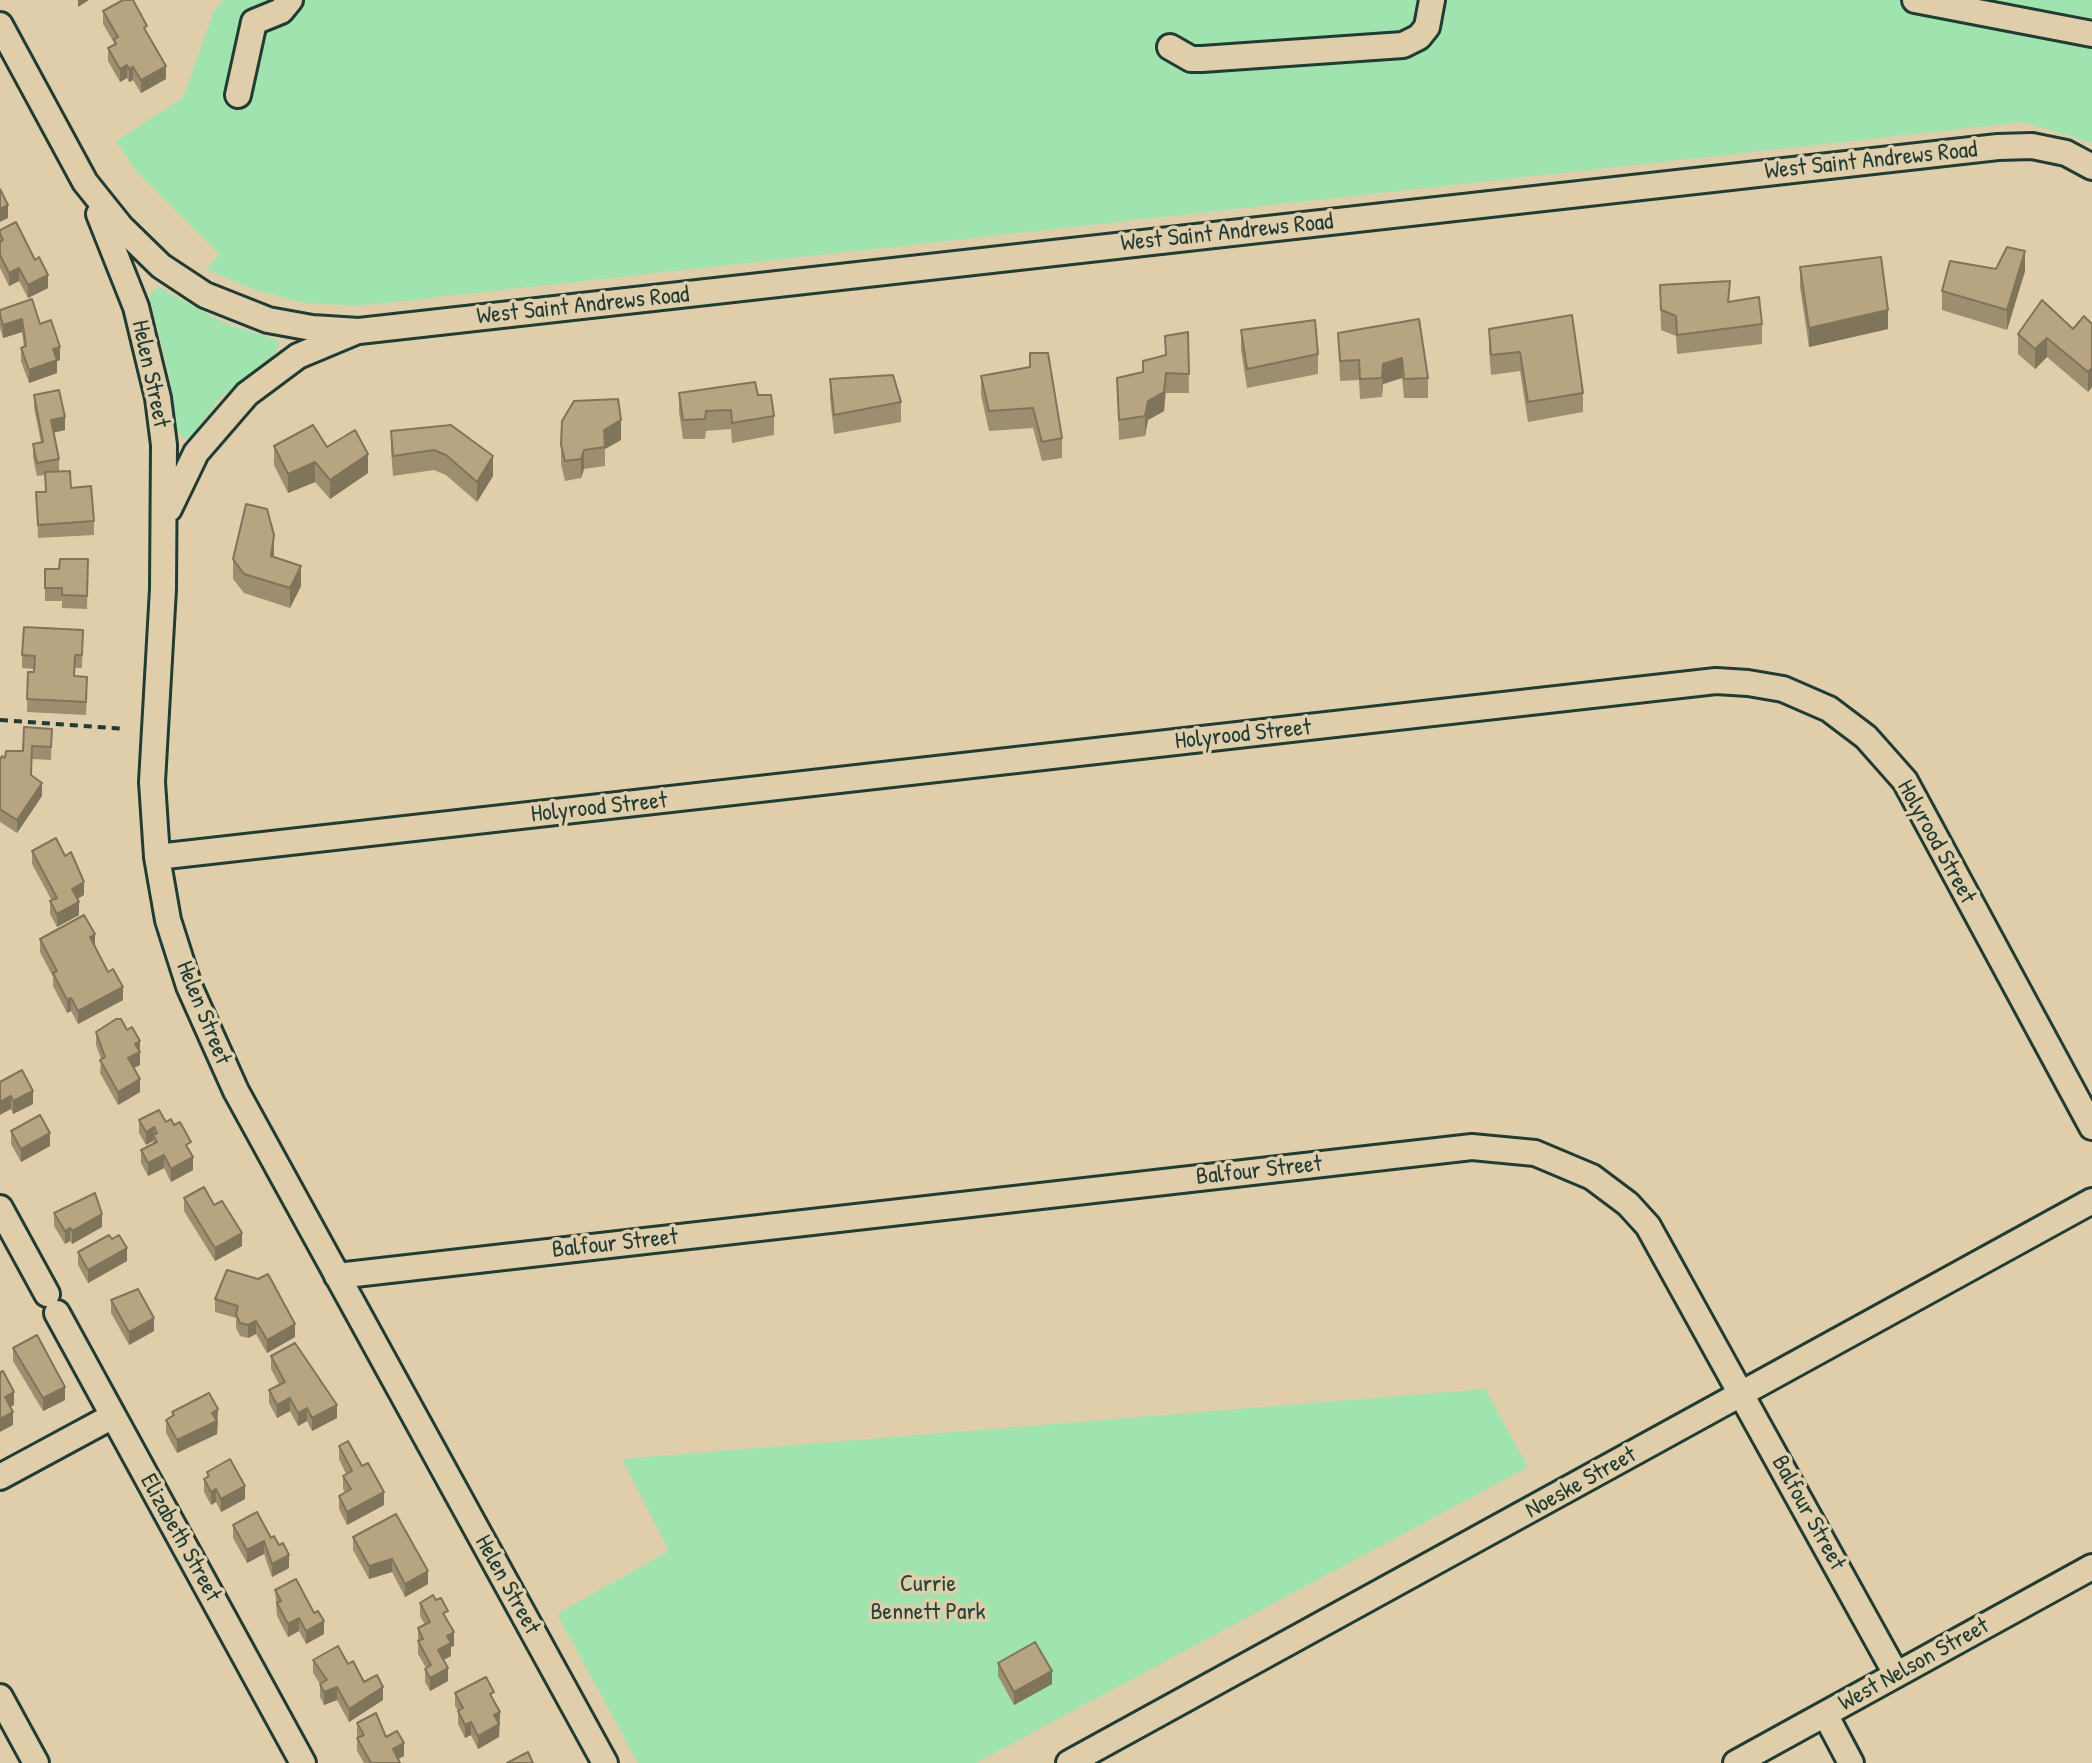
<!DOCTYPE html>
<html>
<head>
<meta charset="utf-8">
<style>
	body { margin:0 }
	canvas { display:block; background:#e0ceab }
</style>
</head>
<body>
<canvas width="2092" height="1763"></canvas>
<script>
const g = document.querySelector('canvas').getContext('2d');
g.lineJoin = 'round';
function fillPath(path, color) {
  g.fillStyle = color;
  g.fill(path, 'evenodd');
}
function shape(rows) {
  const path = new Path2D();
  for (const r of rows) {
    path.moveTo(r[0], r[1]);
    for (let i = 2; i < r.length; i += 2) path.lineTo(r[i], r[i + 1]);
  }
  return path;
}
function trace(path, color, width, dash) {
  g.strokeStyle = color;
  g.lineWidth = width;
  g.lineCap = dash ? 'butt' : 'round';
  g.setLineDash(dash || []);
  g.stroke(path);
}
function drawText(font, color, halo, rows, align = 'center') {
  g.font = font + ' "Patrick Hand",sans-serif';
  g.lineWidth = 7;
  g.setLineDash([]);
  g.textBaseline = 'middle';
  g.strokeStyle = halo;
  g.fillStyle = color;
  for (const [text, x, y, turn = 0] of rows) {
    g.save();
    g.translate(x, y);
    g.rotate((+turn || 0) * Math.PI / 180);
    g.textAlign = isNaN(turn) ? turn : align;
    if (halo) g.strokeText(text, 0, 0);
    g.fillText(text, 0, 0);
    g.restore();
  }
}
const green = shape([
	[223,0,2092,0,2092,143,2023,122,357,306,305,303,252,289,207,269,219,254,137,172,116,141,183,98,214,11],
	[159,287,226,324,276,339,279,344,274,355,221,397,190,438,184,439,177,430,170,379,150,299,150,293],
	[1485,1389,1528,1467,976,1763,638,1763,557,1614,669,1551,622,1459]
]);
const path = shape([
	[0,720,125,729]
]);
const minor = shape([
	[1915,0,2092,34],
	[0,25,85,182,121,227,161,266,205,295,268,320,312,328,359,331,1998,147,2032,146,2066,153,2092,167],
	[1170,47,1191,59,1202,59,1403,45,1419,37,1427,27,1432,0],
	[238,95,254,22,281,11,290,0],
	[99,214,136,307,158,398,164,445,163,589,152,782,157,857,168,920,189,986,236,1091,605,1763],
	[169,509,196,453,247,394,298,356,353,333],
	[157,857,1716,681,1748,683,1783,689,1829,709,1866,737,1905,781,2092,1127],
	[0,1208,47,1294],
	[337,1276,1472,1147,1535,1153,1592,1177,1628,1204,1648,1226,1896,1674],
	[57,1313,303,1763],
	[0,1477,113,1416],
	[0,1697,36,1763],
	[1825,1714,1851,1763],
	[1069,1763,2092,1201],
	[1736,1763,2092,1567]
]);
const wall = shape([
	[103,11,147,33,166,79,141,93,133,80,129,82,127,78,120,82,108,61,108,48,114,45,114,43,103,24],
	[0,230,48,288,28,298,19,281,9,286,0,268],
	[1800,267,1888,329,1809,347,1800,287],
	[1996,269,2025,271,2007,330,1942,310,1942,291],
	[1660,285,1730,302,1762,324,1762,344,1677,354,1676,336,1661,330],
	[0,310,40,324,60,360,57,361,57,373,29,383,21,361,21,348,24,347,22,332,3,338,0,328],
	[1419,319,1428,378,1428,398,1404,398,1402,378,1383,384,1382,397,1360,399,1359,380,1340,381,1338,333],
	[2092,324,2088,392,2047,357,2035,369,2018,354,2018,334,2073,329],
	[1489,329,1583,393,1583,412,1528,422,1520,371,1491,375,1489,349],
	[1241,330,1318,354,1318,374,1247,388,1241,350],
	[1188,332,1189,393,1166,393,1164,411,1148,420,1145,436,1119,440,1117,378,1143,372,1165,355],
	[1030,367,1062,438,1062,458,1042,461,1033,428,989,431,981,395,981,376],
	[830,379,901,402,901,422,834,434,830,398],
	[679,393,758,395,774,416,774,435,732,443,731,429,706,431,705,439,683,439,679,412],
	[34,395,65,430,53,433,59,459,59,472,94,521,94,535,38,538,36,492,45,492,45,475,37,476,33,457,33,444,41,442,34,408],
	[391,431,493,476,477,502,446,475,434,470,393,476,391,450],
	[621,440,605,449,605,466,584,469,581,478,565,481,561,464,561,445],
	[274,446,327,447,368,473,330,499,315,482,288,493,274,465],
	[273,557,301,586,290,608,244,593,233,579,233,559],
	[88,559,87,609,62,608,62,601,45,601,45,569,59,569],
	[83,630,82,668,75,668,75,676,87,690,86,715,27,712,28,672,34,672,34,669,22,668,22,655],
	[52,729,51,760,32,759,31,776,42,796,17,833,0,822,0,760,23,751],
	[32,851,65,856,84,895,77,899,79,915,57,927,50,914,50,901,52,901,32,864],
	[40,939,95,946,123,1000,78,1024,71,1011,67,1013,53,986,53,977,40,952],
	[127,1030,140,1041,140,1065,134,1068,140,1092,118,1105,100,1073,101,1059,96,1045,96,1032],
	[0,1082,33,1104,13,1114],
	[139,1120,166,1122,191,1154,193,1170,171,1182,164,1168,148,1176,141,1163,141,1150,153,1144,153,1141,146,1145,139,1133],
	[11,1131,50,1146,21,1162,11,1144],
	[184,1198,214,1205,242,1246,215,1261,184,1211],
	[54,1213,102,1227,72,1244,70,1241,65,1244,54,1226],
	[78,1252,127,1261,88,1283,78,1265],
	[227,1270,295,1337,267,1353,256,1334,248,1338,240,1336,236,1328,236,1318,215,1312,215,1299],
	[111,1300,154,1331,129,1345,111,1313],
	[13,1348,65,1400,43,1411,13,1361],
	[271,1356,337,1418,312,1431,307,1421,298,1426,290,1411,277,1418,269,1403,269,1390,279,1384,271,1369],
	[172,1412,218,1422,217,1434,177,1453,166,1433,166,1420,172,1416],
	[339,1446,384,1505,347,1525,339,1509,339,1496,345,1492,343,1489,343,1476,346,1474,339,1459],
	[207,1472,245,1499,221,1512,216,1502,211,1505,204,1492,204,1479,207,1478],
	[257,1512,289,1568,272,1577,264,1554,247,1563,233,1538,233,1525],
	[353,1537,428,1571,428,1584,405,1597,392,1572,369,1579,353,1550],
	[275,1590,324,1634,306,1644,299,1631,288,1637,277,1616],
	[420,1603,448,1622,454,1646,451,1647,451,1656,443,1660,448,1681,430,1691,425,1682,425,1669,426,1668,418,1654,418,1628,425,1625,420,1616],
	[313,1660,348,1664,383,1700,349,1722,337,1700,324,1705,320,1697,320,1684,313,1673],
	[998,1663,1052,1684,1014,1705,998,1676],
	[455,1693,494,1701,500,1712,499,1737,478,1749,471,1735,465,1738,458,1724,458,1711,455,1706],
	[357,1723,386,1737,404,1756,398,1759,400,1763,364,1763,357,1751]
]);
const shadedWall = shape([
	[78,0,89,0,78,7],
	[127,65,127,78,120,82,120,69],
	[166,66,166,79,141,93,141,80],
	[133,67,133,80,129,82,129,69],
	[8,205,8,218,0,222,0,209],
	[2025,251,2025,271,2007,330,2007,310],
	[19,268,19,281,9,286,9,273],
	[48,275,48,288,28,298,28,285],
	[1888,310,1888,329,1809,347,1809,328],
	[22,319,22,332,3,338,3,325],
	[2047,338,2047,357,2035,369,2035,349],
	[60,347,60,360,57,361,57,373,29,383,29,370,53,349],
	[1402,358,1402,378,1383,384,1382,397,1383,364],
	[2092,368,2092,387,2088,392,2088,372],
	[1166,373,1164,411,1148,420,1145,436,1145,416,1148,401],
	[65,417,65,430,51,433,51,420],
	[621,420,621,440,605,449,604,430],
	[584,450,584,469,581,478,581,459],
	[368,454,368,473,330,499,330,480],
	[493,456,493,476,477,502,477,482],
	[315,462,315,482,288,493,288,474],
	[274,535,274,554,271,575,271,556],
	[301,566,301,586,290,608,290,588],
	[42,783,42,796,17,833,17,820],
	[84,882,84,895,72,902,72,889],
	[79,902,79,915,57,927,57,914],
	[95,934,95,947,90,937],
	[123,987,123,1000,78,1024,78,1011],
	[71,998,71,1011,67,1013,67,1000],
	[140,1041,140,1065,128,1071,128,1058,135,1044],
	[140,1079,140,1092,118,1105,118,1092],
	[33,1091,33,1104,13,1114,13,1101],
	[11,1096,11,1109,0,1115,0,1102],
	[154,1127,153,1141,146,1145,146,1132],
	[50,1133,50,1146,21,1162,21,1149],
	[164,1155,164,1168,148,1176,148,1163],
	[193,1157,193,1170,171,1182,171,1169],
	[102,1214,102,1227,72,1244,72,1231],
	[70,1228,70,1241,65,1244,65,1231],
	[242,1233,242,1246,215,1261,215,1248],
	[127,1248,127,1261,88,1283,88,1270],
	[154,1318,154,1331,129,1345,129,1332],
	[256,1321,256,1334,248,1338,248,1325],
	[295,1324,295,1337,267,1353,267,1340],
	[65,1387,65,1400,43,1411,43,1398],
	[14,1392,14,1405,5,1410,5,1397],
	[290,1398,290,1411,277,1418,277,1405],
	[337,1405,337,1418,312,1431,312,1418],
	[307,1408,307,1421,298,1426,298,1413],
	[218,1409,217,1434,177,1453,177,1440],
	[13,1412,13,1425,0,1432,0,1419],
	[245,1486,245,1499,221,1512,221,1499],
	[216,1489,216,1502,211,1505,211,1492],
	[384,1492,384,1505,347,1525,347,1512],
	[264,1541,264,1554,247,1563,247,1550],
	[289,1555,289,1568,272,1577,272,1564],
	[392,1559,392,1572,369,1579,369,1566],
	[428,1571,428,1584,405,1597,405,1584],
	[299,1618,299,1631,288,1637,288,1624],
	[324,1621,324,1634,306,1644,306,1631],
	[454,1632,454,1646,451,1647,451,1656,438,1663,438,1650,447,1636],
	[448,1668,448,1681,430,1691,430,1678],
	[1052,1671,1052,1684,1014,1705,1014,1692],
	[337,1687,337,1700,324,1705,324,1692],
	[383,1687,383,1700,349,1722,349,1709],
	[500,1712,499,1737,478,1749,478,1736,494,1715],
	[471,1722,471,1735,465,1738,465,1725],
	[404,1743,404,1756,393,1762,393,1749]
]);
const building = shape([
	[123,0,133,0,147,26,144,28,166,66,141,80,133,67,129,69,127,65,120,69,108,48,116,44,114,39,118,37,103,11,123,0],
	[0,189,8,205,0,209,0,189],
	[16,222,35,260,39,257,48,275,28,285,19,268,9,273,0,255,0,242,3,240,0,234,0,230,16,222],
	[2007,247,2025,251,2007,310,1942,291,1950,261,1996,269,2007,247],
	[1881,257,1888,310,1809,328,1800,267,1881,257],
	[1730,281,1728,302,1759,297,1762,324,1677,335,1676,316,1661,310,1660,285,1730,281],
	[32,299,40,324,51,320,60,347,53,349,57,360,29,370,21,348,26,346,22,319,3,325,0,315,0,310,32,299],
	[2042,300,2073,329,2084,316,2092,324,2092,368,2088,372,2047,338,2035,349,2018,334,2042,300],
	[1572,315,1583,393,1528,402,1520,352,1491,355,1489,329,1572,315],
	[1419,319,1428,378,1404,379,1402,358,1383,364,1382,378,1360,379,1359,360,1340,361,1338,333,1419,319],
	[1315,320,1318,354,1247,369,1241,330,1315,320],
	[1188,332,1189,374,1166,373,1164,392,1148,401,1145,416,1119,420,1117,378,1143,372,1143,361,1166,355,1165,336,1188,332],
	[1030,353,1048,353,1062,438,1042,442,1033,408,989,411,981,376,1030,367,1030,353],
	[893,375,901,402,834,415,830,379,893,375],
	[755,382,758,395,771,395,774,416,732,423,731,410,706,411,705,419,683,420,679,393,755,382],
	[59,390,65,417,51,420,59,459,37,463,33,444,43,442,34,395,59,390],
	[618,399,621,420,604,430,605,447,584,450,581,459,565,461,561,445,562,421,574,401,618,399],
	[313,425,327,447,355,430,368,454,330,480,315,462,288,474,274,446,313,425],
	[451,425,493,456,477,482,446,455,434,450,393,456,391,431,451,425],
	[70,471,71,488,91,486,94,521,38,525,36,492,46,492,45,472,70,471],
	[246,504,267,509,274,535,271,556,301,566,290,588,244,574,233,559,246,504],
	[60,559,88,559,87,596,62,595,62,588,45,588,45,569,59,569,60,559],
	[24,627,83,630,82,655,75,655,74,676,87,677,86,702,27,699,28,672,34,672,35,656,22,655,24,627],
	[24,727,52,729,51,747,32,746,31,775,42,783,17,820,0,809,0,760,2,756,5,758,6,751,23,751,24,727],
	[56,838,65,856,71,852,84,882,72,889,79,902,57,914,50,901,57,898,32,851,56,838],
	[84,915,95,934,90,937,108,972,113,969,123,987,78,1011,71,998,67,1000,53,973,57,971,40,939,84,915],
	[116,1019,121,1019,127,1030,132,1027,140,1041,135,1044,140,1052,128,1058,140,1079,118,1092,100,1060,105,1057,96,1032,116,1019],
	[22,1070,33,1091,13,1101,11,1096,0,1102,0,1082,22,1070],
	[159,1110,166,1122,171,1119,174,1125,180,1122,191,1142,186,1145,193,1157,171,1169,164,1155,148,1163,141,1150,157,1142,153,1135,157,1133,154,1127,146,1132,139,1120,159,1110],
	[40,1115,50,1133,21,1149,11,1131,40,1115],
	[204,1187,214,1205,222,1201,242,1233,215,1248,184,1198,204,1187],
	[95,1193,102,1214,72,1231,70,1228,65,1231,54,1213,95,1193],
	[109,1235,112,1239,119,1235,127,1248,88,1270,78,1252,109,1235],
	[227,1270,258,1279,268,1274,295,1324,267,1340,256,1321,248,1325,240,1323,236,1314,238,1306,215,1299,227,1270],
	[138,1289,154,1318,129,1332,111,1300,138,1289],
	[37,1335,65,1387,43,1398,13,1348,37,1335],
	[295,1343,337,1405,312,1418,307,1408,298,1413,290,1398,277,1405,269,1390,285,1382,271,1356,295,1343],
	[3,1371,14,1392,5,1397,13,1412,0,1419,0,1372,3,1371],
	[209,1393,218,1409,212,1413,217,1421,177,1440,166,1420,174,1415,172,1412,209,1393],
	[348,1441,362,1466,368,1463,384,1492,347,1512,339,1496,351,1489,343,1476,352,1471,339,1446,348,1441],
	[230,1459,245,1486,221,1499,216,1489,211,1492,204,1479,209,1476,207,1472,230,1459],
	[257,1512,271,1538,274,1536,279,1545,283,1543,289,1555,272,1564,264,1541,247,1550,233,1525,257,1512],
	[396,1514,428,1571,405,1584,392,1559,369,1566,353,1537,396,1514],
	[296,1579,314,1613,318,1611,324,1621,306,1631,299,1618,288,1624,277,1603,281,1601,275,1590,296,1579],
	[433,1595,436,1600,441,1598,448,1611,443,1613,454,1632,447,1636,451,1643,438,1650,448,1668,430,1678,425,1669,431,1665,418,1641,423,1639,418,1628,430,1622,420,1603,433,1595],
	[1035,1642,1052,1671,1014,1692,998,1663,1035,1642],
	[338,1646,348,1664,353,1661,364,1682,377,1675,383,1687,349,1709,337,1687,324,1692,320,1684,327,1680,313,1660,338,1646],
	[486,1677,494,1692,490,1694,500,1712,494,1715,499,1724,478,1736,471,1722,465,1725,458,1711,463,1708,455,1693,486,1677],
	[376,1713,386,1737,397,1731,404,1743,393,1749,400,1763,371,1763,357,1738,364,1735,357,1723,376,1713],
	[528,1752,533,1763,507,1763,528,1752]
]);
const streetNames = [
	["West Saint Andrews Road",1871,161,-6],
	["West Saint Andrews Road",1227,233,-6],
	["West Saint Andrews Road",583,306,-6],
	["Helen Street",150,374,78],
	["Holyrood Street",1243,735,-6],
	["Holyrood Street",599,808,-6],
	["Holyrood Street",1936,842,61],
	["Helen Street",203,1013,68],
	["Balfour Street",1259,1171,-6],
	["Balfour Street",615,1244,-6],
	["Noeske Street",1581,1483,-29],
	["Balfour Street",1808,1513,61],
	["Elizabeth Street",180,1538,61],
	["Helen Street",507,1585,61],
	["West Nelson Street",1914,1665,-29]
];
const parkNames = [
	["Currie",928,1585],
	["Bennett Park",928,1613]
];
fillPath(green, '#9fe3af');
trace(minor, '#1f3d34', 30);
trace(path, '#1f3d34', 4, [8, 6]);
trace(minor, '#e0ceab', 24);
fillPath(wall, '#9d8e6f');
fillPath(shadedWall, '#80745a');
fillPath(building, '#b7a581');
trace(building, '#80745a', 2);
drawText('24px', '#1f3d34', '#e0ceab', streetNames);
drawText('24px', '#25453a', '#e0ceab', parkNames);
</script>
</body>
</html>
